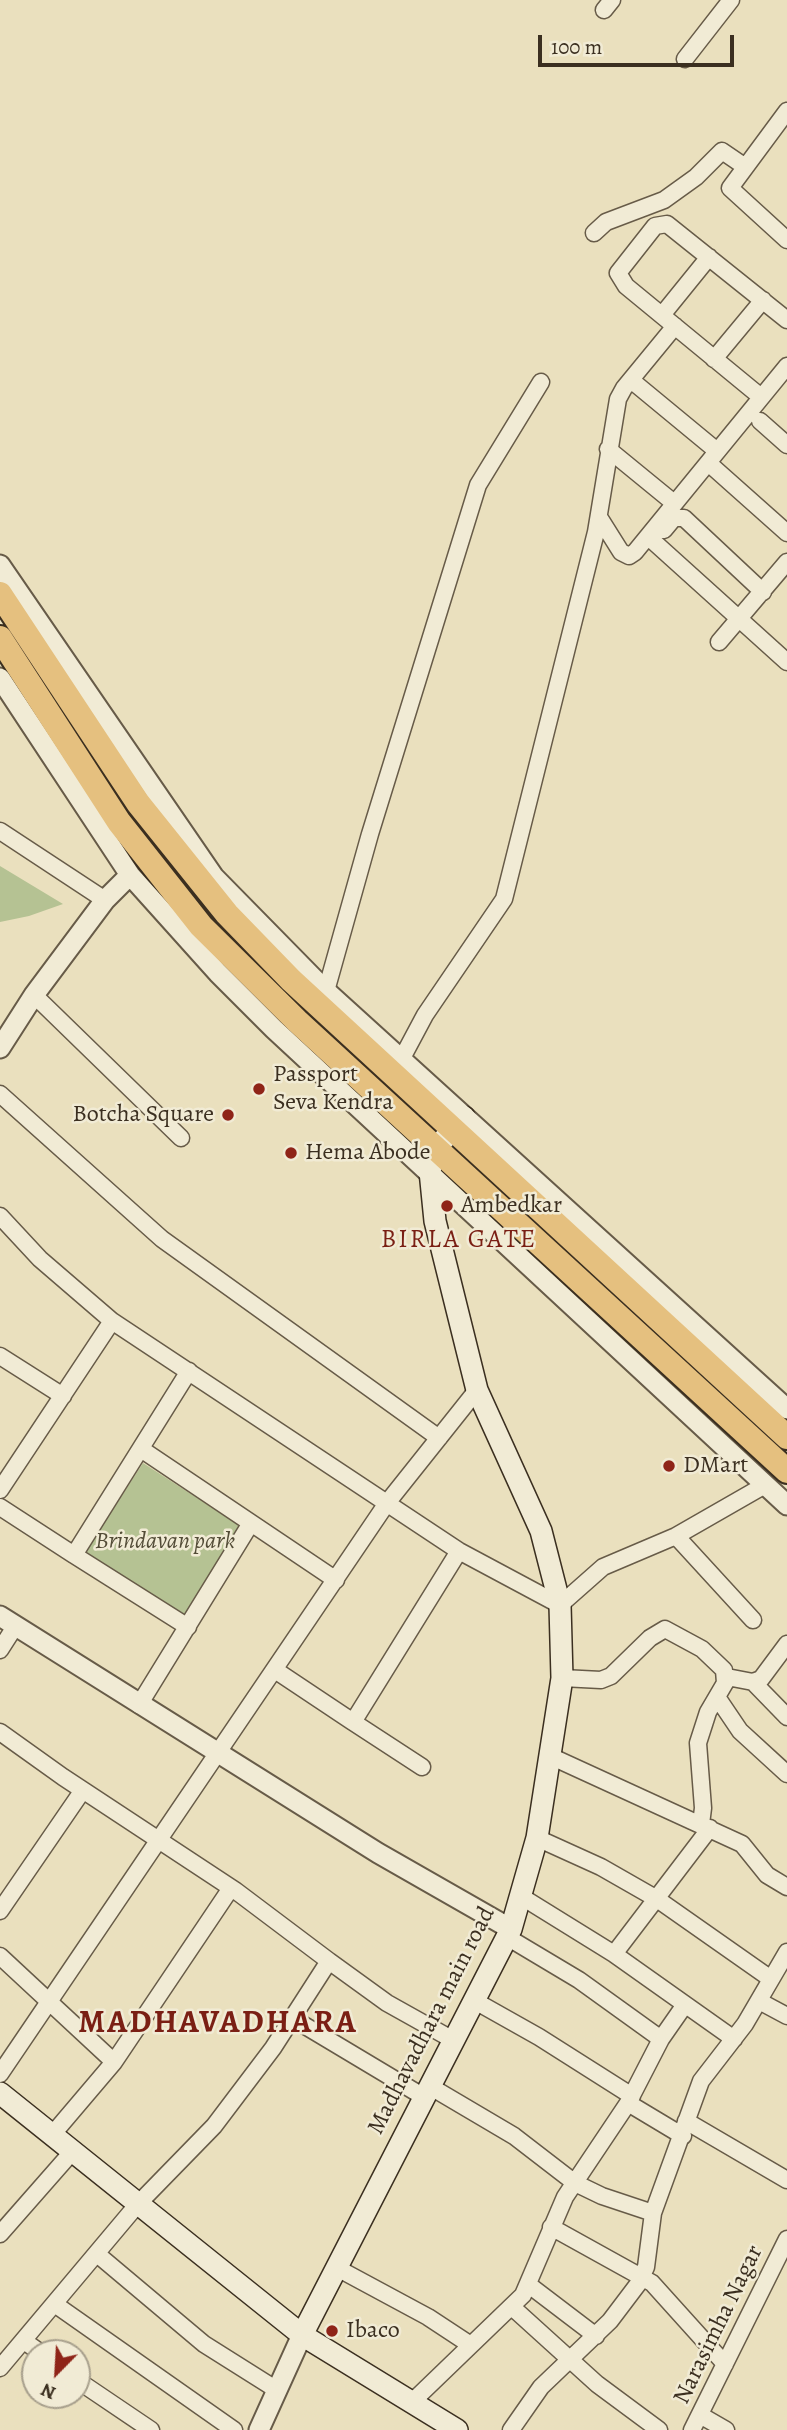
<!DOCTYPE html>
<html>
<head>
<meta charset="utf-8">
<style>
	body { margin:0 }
	#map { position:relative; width:787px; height:2430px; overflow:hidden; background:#eae0be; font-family:Alegreya,serif }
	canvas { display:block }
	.north { position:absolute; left:21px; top:2339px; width:70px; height:70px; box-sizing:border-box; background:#f1ebd5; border:2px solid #a8a08d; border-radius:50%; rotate:204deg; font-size:19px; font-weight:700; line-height:28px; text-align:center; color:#3b2f20 }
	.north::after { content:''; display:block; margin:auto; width:24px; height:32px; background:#8f2418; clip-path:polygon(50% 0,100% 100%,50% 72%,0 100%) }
	.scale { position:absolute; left:538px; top:35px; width:196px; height:32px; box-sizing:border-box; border:4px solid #3b2f20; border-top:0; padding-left:9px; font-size:21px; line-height:24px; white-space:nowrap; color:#3b2f20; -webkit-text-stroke:5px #f1ebd5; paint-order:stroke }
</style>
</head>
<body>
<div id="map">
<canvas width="787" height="2430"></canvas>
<div class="north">N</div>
<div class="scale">100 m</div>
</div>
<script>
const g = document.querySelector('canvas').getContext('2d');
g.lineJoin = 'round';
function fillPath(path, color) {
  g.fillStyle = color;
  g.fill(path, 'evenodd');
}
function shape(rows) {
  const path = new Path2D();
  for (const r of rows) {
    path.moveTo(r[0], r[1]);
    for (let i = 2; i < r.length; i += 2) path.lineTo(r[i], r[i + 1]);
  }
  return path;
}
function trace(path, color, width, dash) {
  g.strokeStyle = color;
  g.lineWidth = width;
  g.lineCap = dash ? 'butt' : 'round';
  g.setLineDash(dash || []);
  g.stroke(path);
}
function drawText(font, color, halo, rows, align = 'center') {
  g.font = font + ' Alegreya,serif';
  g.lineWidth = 5;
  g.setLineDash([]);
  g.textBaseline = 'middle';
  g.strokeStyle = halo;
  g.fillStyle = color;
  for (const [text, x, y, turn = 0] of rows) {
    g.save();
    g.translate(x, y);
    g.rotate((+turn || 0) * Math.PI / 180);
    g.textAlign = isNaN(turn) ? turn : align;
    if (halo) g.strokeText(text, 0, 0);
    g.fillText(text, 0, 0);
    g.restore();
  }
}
const green = shape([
	[0,866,63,904,29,916,0,922],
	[143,1463,245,1529,187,1620,84,1554]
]);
const minor = shape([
	[604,10,612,0],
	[685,59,731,0],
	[787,111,730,188,787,240],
	[594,233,606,222,664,200,696,177,722,151,744,166],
	[662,315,709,257],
	[714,359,763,300],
	[631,380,717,451],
	[761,397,626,286,618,273,655,226,667,224,787,320],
	[760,421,787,445],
	[608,449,674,503],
	[714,468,787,533],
	[599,517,621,552,629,556,635,552,787,366],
	[664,530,674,518,684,518,763,592],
	[654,542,787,662],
	[719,642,787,562],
	[0,831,105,900],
	[326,991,370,834,478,485,541,382],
	[34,995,181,1138],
	[401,1060,425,1015,504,899,596,532,618,399,624,388,675,326],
	[0,1094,162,1239,439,1438],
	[0,1216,40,1259,112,1321,459,1551,560,1605,603,1567,676,1536,765,1485],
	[0,1356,63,1396],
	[141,1449,336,1580],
	[0,1490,112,1321],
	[0,1507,74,1555],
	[676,1536,753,1620],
	[188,1627,74,1555,189,1371],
	[0,1650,16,1625],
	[275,1670,353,1722,459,1551],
	[727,1677,753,1682,761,1679,787,1644],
	[562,1678,601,1680,611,1676,650,1638,665,1629,702,1649,724,1670,725,1683,708,1712,698,1743,703,1808,701,1824],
	[753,1682,787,1717],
	[717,1697,740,1731,787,1774],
	[139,1705,251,1523],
	[353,1722,422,1767],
	[0,1732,63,1777,236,1891,329,1961,273,2048,214,2126,137,2205,0,2368],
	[550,1756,742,1844,767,1875,787,1887],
	[537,1838,601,1867,657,1899,771,1979],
	[522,1897,614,1954,734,2039],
	[0,1911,83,1790],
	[507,1937,579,1980,661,2039],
	[614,1954,710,1828],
	[0,1956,114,2062],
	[329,1961,387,2003,455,2041],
	[475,2001,539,2037,632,2096],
	[759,2001,787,2016],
	[292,2018,424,2097],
	[0,2074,387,1503,477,1390],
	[431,2087,514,2136,575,2183,602,2196,653,2213],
	[628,2103,683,2136],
	[686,2121,787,2180],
	[52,2135,114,2062,231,1888],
	[551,2227,652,2283,725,2364],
	[0,2234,72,2152],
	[97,2254,204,2344,277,2390],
	[337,2268,428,2317,469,2344],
	[529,2285,596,2336],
	[56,2305,234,2430],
	[512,2307,597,2384,659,2430],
	[24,2341,41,2353],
	[77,2380,151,2430],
	[412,2402,523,2295,565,2197,628,2103,661,2039,684,2006],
	[700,2415,726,2430],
	[511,2430,541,2387,610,2321,638,2284,646,2267,653,2213,701,2081,745,2024,787,1952],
	[692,2430,787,2239]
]);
const tertiary = shape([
	[0,565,214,877,326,991,787,1409],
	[0,678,130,875,218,973,274,1029,787,1505],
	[0,1048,34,995,105,900,130,875],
	[0,1616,378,1853,511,1929],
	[259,2430,302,2335]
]);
const secondary = shape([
	[0,2093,302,2335,457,2430],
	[302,2335,511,1929,537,1838,562,1678,560,1605,541,1531,477,1390,435,1221,430,1171,435,1149,464,1117]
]);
const primary = shape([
	[0,594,138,803,227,914,291,980,787,1437],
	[0,638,119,822,201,926,297,1021,787,1471]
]);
const markers = [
	[259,1089,7,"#8f2418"],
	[228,1115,7,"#8f2418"],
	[291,1153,7,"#8f2418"],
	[447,1206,7,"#8f2418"],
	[669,1466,7,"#8f2418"],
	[332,2331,7,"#8f2418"]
];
const poiNames = [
	["Passport",273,1075],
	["Seva Kendra",273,1103],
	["Botcha Square",214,1115,"right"],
	["Hema Abode",305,1153],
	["Ambedkar",461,1206],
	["DMart",683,1466],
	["Ibaco",346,2331]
];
const parkNames = [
	["Brindavan park",165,1542]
];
const streetNames = [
	["Madhavadhara main road",432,2021,-63],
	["Narasimha Nagar",719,2325,-64]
];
const neighbourhoodNames = [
	["BIRLA GATE",459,1241]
];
const districtNames = [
	["MADHAVADHARA",218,2024]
];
fillPath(green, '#b5c293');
trace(minor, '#675b48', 19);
trace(tertiary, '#675b48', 23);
trace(secondary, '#3b2f20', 24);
trace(primary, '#3b2f20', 28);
trace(minor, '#f1ebd5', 16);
trace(tertiary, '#f1ebd5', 19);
trace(secondary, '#f1ebd5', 21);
trace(primary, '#e5c07f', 24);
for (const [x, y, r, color] of markers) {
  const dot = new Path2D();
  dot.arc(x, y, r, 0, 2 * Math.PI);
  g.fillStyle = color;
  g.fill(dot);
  trace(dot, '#f1ebd5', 2.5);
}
drawText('24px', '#3b2f20', '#f1ebd5', poiNames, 'left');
drawText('italic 24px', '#534c37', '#f1ebd5', parkNames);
drawText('24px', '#3b2f20', '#f1ebd5', streetNames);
g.letterSpacing = '2px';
drawText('26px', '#7a1f14', '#f1ebd5', neighbourhoodNames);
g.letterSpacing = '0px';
g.letterSpacing = '2px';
drawText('bold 32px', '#7a1f14', '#f1ebd5', districtNames);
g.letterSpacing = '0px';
</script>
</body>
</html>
